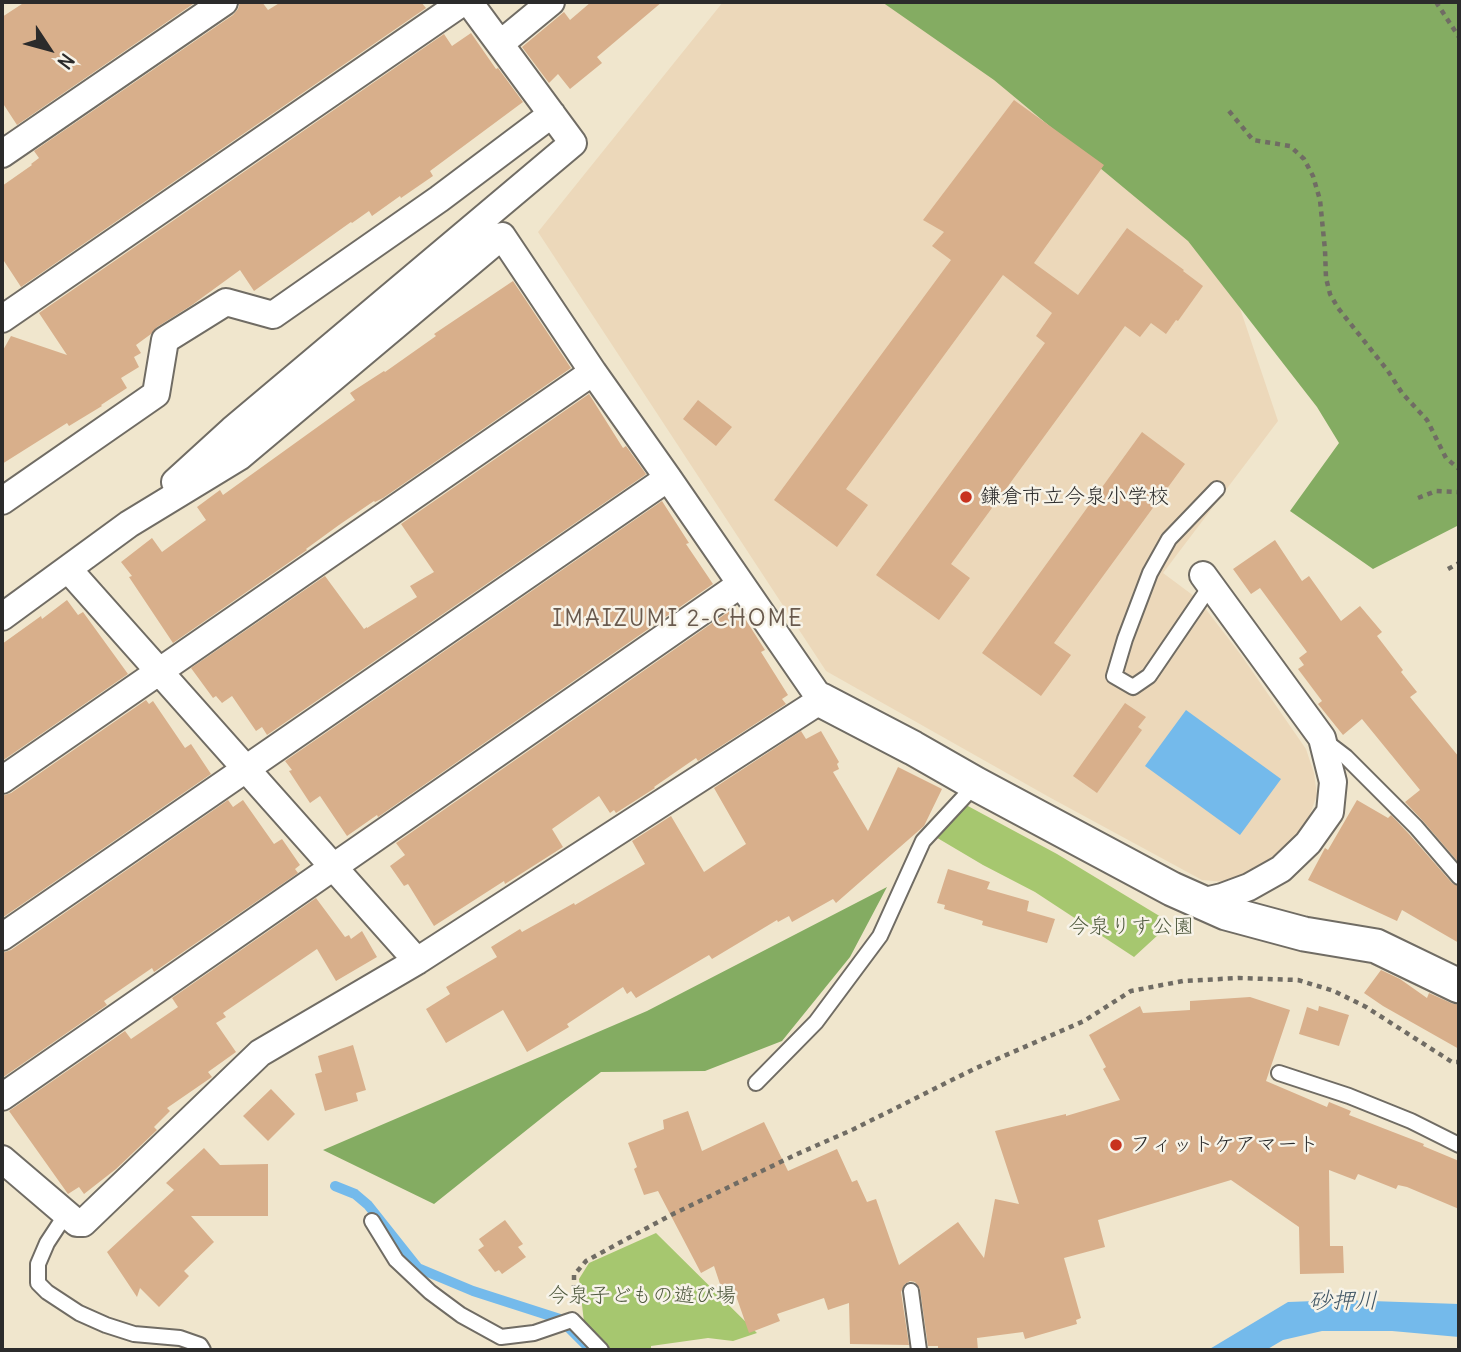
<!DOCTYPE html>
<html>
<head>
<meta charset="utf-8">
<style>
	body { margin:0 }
	#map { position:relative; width:1461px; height:1352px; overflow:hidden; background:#f0e6cd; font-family:Delius,sans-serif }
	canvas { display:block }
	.frame { position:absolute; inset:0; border:4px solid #2b2b2b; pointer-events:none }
	.north { position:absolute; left:14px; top:14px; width:70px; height:70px; -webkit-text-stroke:5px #f7f3e8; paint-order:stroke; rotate:126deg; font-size:19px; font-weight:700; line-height:28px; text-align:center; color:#2b2b2b }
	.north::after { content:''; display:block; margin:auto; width:24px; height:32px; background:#2b2b2b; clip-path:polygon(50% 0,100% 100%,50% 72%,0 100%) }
</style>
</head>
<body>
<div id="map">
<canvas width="1461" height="1352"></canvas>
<div class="frame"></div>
<div class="north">N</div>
</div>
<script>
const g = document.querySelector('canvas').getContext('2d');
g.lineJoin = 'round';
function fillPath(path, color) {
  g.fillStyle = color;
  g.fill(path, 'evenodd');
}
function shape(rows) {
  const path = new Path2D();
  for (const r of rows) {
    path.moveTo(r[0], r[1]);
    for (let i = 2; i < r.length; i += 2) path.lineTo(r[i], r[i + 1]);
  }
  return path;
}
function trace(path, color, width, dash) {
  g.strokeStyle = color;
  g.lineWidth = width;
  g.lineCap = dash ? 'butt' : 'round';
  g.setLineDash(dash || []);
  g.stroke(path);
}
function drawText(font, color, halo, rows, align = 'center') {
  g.font = font + ' Delius,"Klee One",sans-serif';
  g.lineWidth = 5;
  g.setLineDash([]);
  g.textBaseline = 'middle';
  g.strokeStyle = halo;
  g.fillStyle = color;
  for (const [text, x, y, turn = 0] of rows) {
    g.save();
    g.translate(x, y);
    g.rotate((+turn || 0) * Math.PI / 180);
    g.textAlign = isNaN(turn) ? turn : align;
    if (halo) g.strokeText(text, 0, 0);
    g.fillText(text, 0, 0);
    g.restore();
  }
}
const built = shape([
	[723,2,900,2,1213,228,1278,421,1163,573,1198,599,1241,655,1306,749,1314,773,1317,795,1306,825,1284,849,1250,872,1226,882,1202,880,1049,797,826,671,538,232]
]);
const green = shape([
	[966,805,1057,854,1171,923,1134,957,1035,892,983,865,934,836],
	[656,1233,757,1333,733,1341,708,1338,651,1346,651,1350,611,1350,584,1322,579,1279,589,1263]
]);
const forest = shape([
	[882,2,1459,2,1459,525,1373,569,1290,511,1339,443,1317,407,1188,241,994,80],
	[887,887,850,957,782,1041,705,1071,601,1072,563,1101,434,1204,323,1150,647,1011]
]);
const water = shape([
	[1186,710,1281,779,1240,835,1145,766],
	[1342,1300,1459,1304,1459,1337,1392,1331,1322,1331,1283,1340,1266,1350,1208,1350,1288,1302]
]);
const stream = shape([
	[335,1186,355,1194,368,1205,418,1268,473,1291,560,1319,591,1350]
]);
const building = shape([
	[25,2,196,2,17,125,2,102,2,17],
	[240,2,262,2,268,10,281,2,421,2,426,8,21,287,2,258,2,186,32,165,31,164,39,158,34,151,233,15,238,9],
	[591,2,662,2,597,57,602,63,570,89,558,74,549,83,522,47,564,12,570,20],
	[471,33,496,69,498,68,523,102,430,171,433,176,401,198,400,196,372,216,369,211,352,223,351,222,254,291,240,270,192,305,157,327,151,334,136,345,141,353,134,357,139,367,121,378,127,388,101,405,102,406,69,426,67,423,2,464,2,352,11,336,67,355,39,313,444,34,452,46],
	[1014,100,1104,165,1034,263,1078,295,1127,228,1184,270,1183,271,1203,286,1178,321,1176,320,1166,334,1151,323,1140,337,1125,326,951,564,970,578,939,620,876,575,1045,343,1036,336,1052,313,1003,275,846,489,868,505,837,547,774,500,951,260,932,246,944,232,923,220],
	[513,281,571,368,383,498,375,502,374,501,339,525,306,549,307,550,173,643,129,577,132,576,121,562,152,538,162,552,206,520,197,507,220,490,223,495,355,400,350,393,384,371,385,372,436,336,434,334],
	[589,394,623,448,626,446,646,474,645,475,267,735,262,727,256,731,232,696,222,703,216,696,213,698,191,668,325,576,364,629,367,627,367,628,417,597,410,586,434,572,401,524],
	[698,400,732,427,716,446,683,419],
	[1142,432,1185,464,1054,643,1071,655,1041,696,982,653],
	[662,501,689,543,686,544,713,584,378,817,377,815,347,836,320,796,310,803,289,771,292,770,285,761],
	[1275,540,1302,581,1309,576,1341,621,1360,606,1382,632,1377,636,1403,670,1401,672,1417,692,1410,697,1459,757,1459,863,1423,821,1405,802,1420,790,1362,719,1343,735,1318,704,1322,701,1298,669,1304,665,1299,658,1307,652,1260,588,1251,594,1233,569],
	[67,600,78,615,83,612,128,674,2,761,2,644,41,616,42,619],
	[731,610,738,621,744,617,765,650,761,652,788,695,782,699,786,704,698,761,696,758,654,787,655,788,616,813,614,810,610,813,599,796,552,829,563,847,505,884,504,881,434,926,408,884,404,886,390,866,405,855,396,843],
	[146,700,149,704,153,701,185,748,191,744,211,774,2,918,2,796,11,793],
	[1125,703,1146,717,1138,727,1142,730,1097,793,1073,776],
	[801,731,806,739,821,731,839,762,837,764,839,769,833,772,868,831,898,767,942,789,924,826,836,903,833,899,792,922,789,916,778,922,777,920,712,959,709,955,636,998,631,991,627,994,623,987,567,1024,569,1027,527,1052,503,1010,446,1043,426,1009,450,994,446,987,497,957,491,947,520,929,522,932,574,903,575,905,645,864,632,841,671,816,704,872,746,844,714,788],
	[228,800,233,807,243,800,274,844,282,839,300,865,295,869,298,873,154,972,152,968,104,1001,107,1005,2,1078,2,953,11,950],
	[1357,800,1388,818,1391,815,1409,834,1452,883,1459,886,1459,943,1402,910,1397,921,1308,880,1325,848,1328,850],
	[948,869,990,882,987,889,1029,901,1027,911,1055,919,1047,943,982,925,983,921,944,909,945,905,937,903],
	[316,898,345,937,349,935,351,939,362,931,377,957,336,981,317,949,223,1013,226,1017,216,1023,236,1052,208,1072,212,1077,167,1108,170,1111,154,1127,157,1130,116,1169,84,1194,79,1187,68,1194,9,1111,125,1031,131,1039,178,1007,172,998],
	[1381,970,1400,979,1427,998,1429,993,1451,1003,1459,1005,1459,1049,1383,1006,1364,993],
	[1250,997,1290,1010,1266,1081,1327,1107,1329,1102,1351,1111,1349,1115,1424,1144,1423,1146,1459,1161,1459,1209,1407,1187,1398,1185,1396,1189,1358,1174,1355,1180,1329,1170,1330,1246,1343,1246,1344,1273,1300,1274,1299,1227,1231,1180,1098,1220,1105,1247,1064,1258,1081,1318,1076,1320,1077,1324,1025,1339,1023,1332,977,1338,978,1350,938,1350,938,1346,928,1346,920,1289,915,1282,910,1281,905,1284,901,1292,909,1345,850,1344,849,1303,828,1310,824,1298,777,1314,780,1321,749,1333,733,1287,722,1290,714,1266,701,1273,658,1191,644,1195,634,1169,637,1167,628,1143,664,1129,663,1120,688,1111,702,1151,764,1122,788,1171,837,1149,852,1182,857,1180,867,1202,876,1199,899,1265,958,1222,984,1258,995,1199,1019,1204,995,1131,1066,1114,1066,1116,1120,1100,1103,1069,1106,1067,1089,1035,1140,1006,1143,1013,1190,1010,1190,1001],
	[1319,1006,1349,1015,1339,1046,1299,1034,1307,1007,1318,1011],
	[353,1045,366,1090,356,1093,358,1101,325,1111,315,1074,322,1072,318,1056],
	[271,1089,295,1114,268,1141,243,1116],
	[204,1148,220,1165,268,1164,268,1216,191,1216,214,1242,184,1271,189,1276,159,1307,140,1288,137,1297,107,1252,174,1190,166,1183],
	[505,1220,523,1244,518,1247,526,1257,502,1274,499,1270,495,1272,478,1250,484,1246,479,1239]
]);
const path = shape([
	[1436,2,1459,37],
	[1229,111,1253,140,1290,146,1304,159,1313,176,1320,200,1325,250,1326,278,1330,294,1338,308,1388,371,1402,393,1427,420,1446,458,1459,469],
	[1418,498,1436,491,1459,492],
	[1448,569,1459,563],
	[574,1300,574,1275,586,1261,671,1215,795,1155,854,1129,974,1069,1084,1021,1131,991,1183,981,1239,978,1298,980,1334,991,1366,1007,1452,1062,1459,1062]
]);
const service = shape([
	[1211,585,1149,676,1133,687,1114,676,1125,639,1150,573,1169,539,1217,489],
	[1325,741,1346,757,1416,827,1459,877],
	[1279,1073,1349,1096,1411,1121,1459,1145],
	[756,1083,816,1022,880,936,923,841,976,784],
	[66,1214,47,1243,38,1264,38,1283,47,1292,79,1313,106,1325,134,1334,180,1338,200,1345,203,1350],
	[372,1221,396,1260,430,1292,461,1315,501,1337,534,1333,572,1320,601,1350],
	[911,1291,919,1350]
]);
const minor = shape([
	[500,44,551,2],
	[2,154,224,2],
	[2,319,463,2],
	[175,482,232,430,573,143,469,2],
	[2,501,156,394,165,340,226,302,273,315,439,199,552,114],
	[68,569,417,961],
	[2,617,129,524,239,457,502,236,593,372,668,478,821,700,417,961,260,1053,83,1223,77,1223,2,1159],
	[2,780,593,372],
	[1201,902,1222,897,1249,887,1281,869,1308,843,1330,812,1333,782,1322,738,1203,575],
	[2,937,668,478],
	[2,1097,741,584]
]);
const tertiary = shape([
	[821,700,913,748,976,784,1172,889,1226,913,1304,934,1376,946,1459,986]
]);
const markers = [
	[966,497,7,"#c8321e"],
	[1116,1145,7,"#c8321e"]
];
const poiNames = [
	["鎌倉市立今泉小学校",980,497],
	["フィットケアマート",1130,1145]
];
const parkNames = [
	["今泉りす公園",1131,927],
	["今泉子どもの遊び場",642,1296]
];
const neighbourhoodNames = [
	["IMAIZUMI 2-CHOME",678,619]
];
const waterNames = [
	["砂押川",1343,1301]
];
fillPath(built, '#ecd8ba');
fillPath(green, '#a6c76f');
fillPath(forest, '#84ac62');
fillPath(water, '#74baeb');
trace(stream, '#74baeb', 10);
fillPath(building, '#d8af8b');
trace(service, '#706c64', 18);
trace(minor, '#706c64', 30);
trace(tertiary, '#706c64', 37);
trace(path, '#706c64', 4.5, [5, 5]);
trace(service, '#fff', 14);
trace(minor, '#fff', 26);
trace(tertiary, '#fff', 33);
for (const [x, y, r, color] of markers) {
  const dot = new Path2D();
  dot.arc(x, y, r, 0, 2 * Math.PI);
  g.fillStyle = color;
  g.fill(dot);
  trace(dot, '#f7f3e8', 2.5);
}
drawText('21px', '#2b2b2b', '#f7f3e8', poiNames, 'left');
drawText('21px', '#505a3f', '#f7f3e8', parkNames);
g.letterSpacing = '2px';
drawText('23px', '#68594d', '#f7f3e8', neighbourhoodNames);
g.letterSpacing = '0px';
drawText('italic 23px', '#415665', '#f7f3e8', waterNames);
</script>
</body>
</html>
